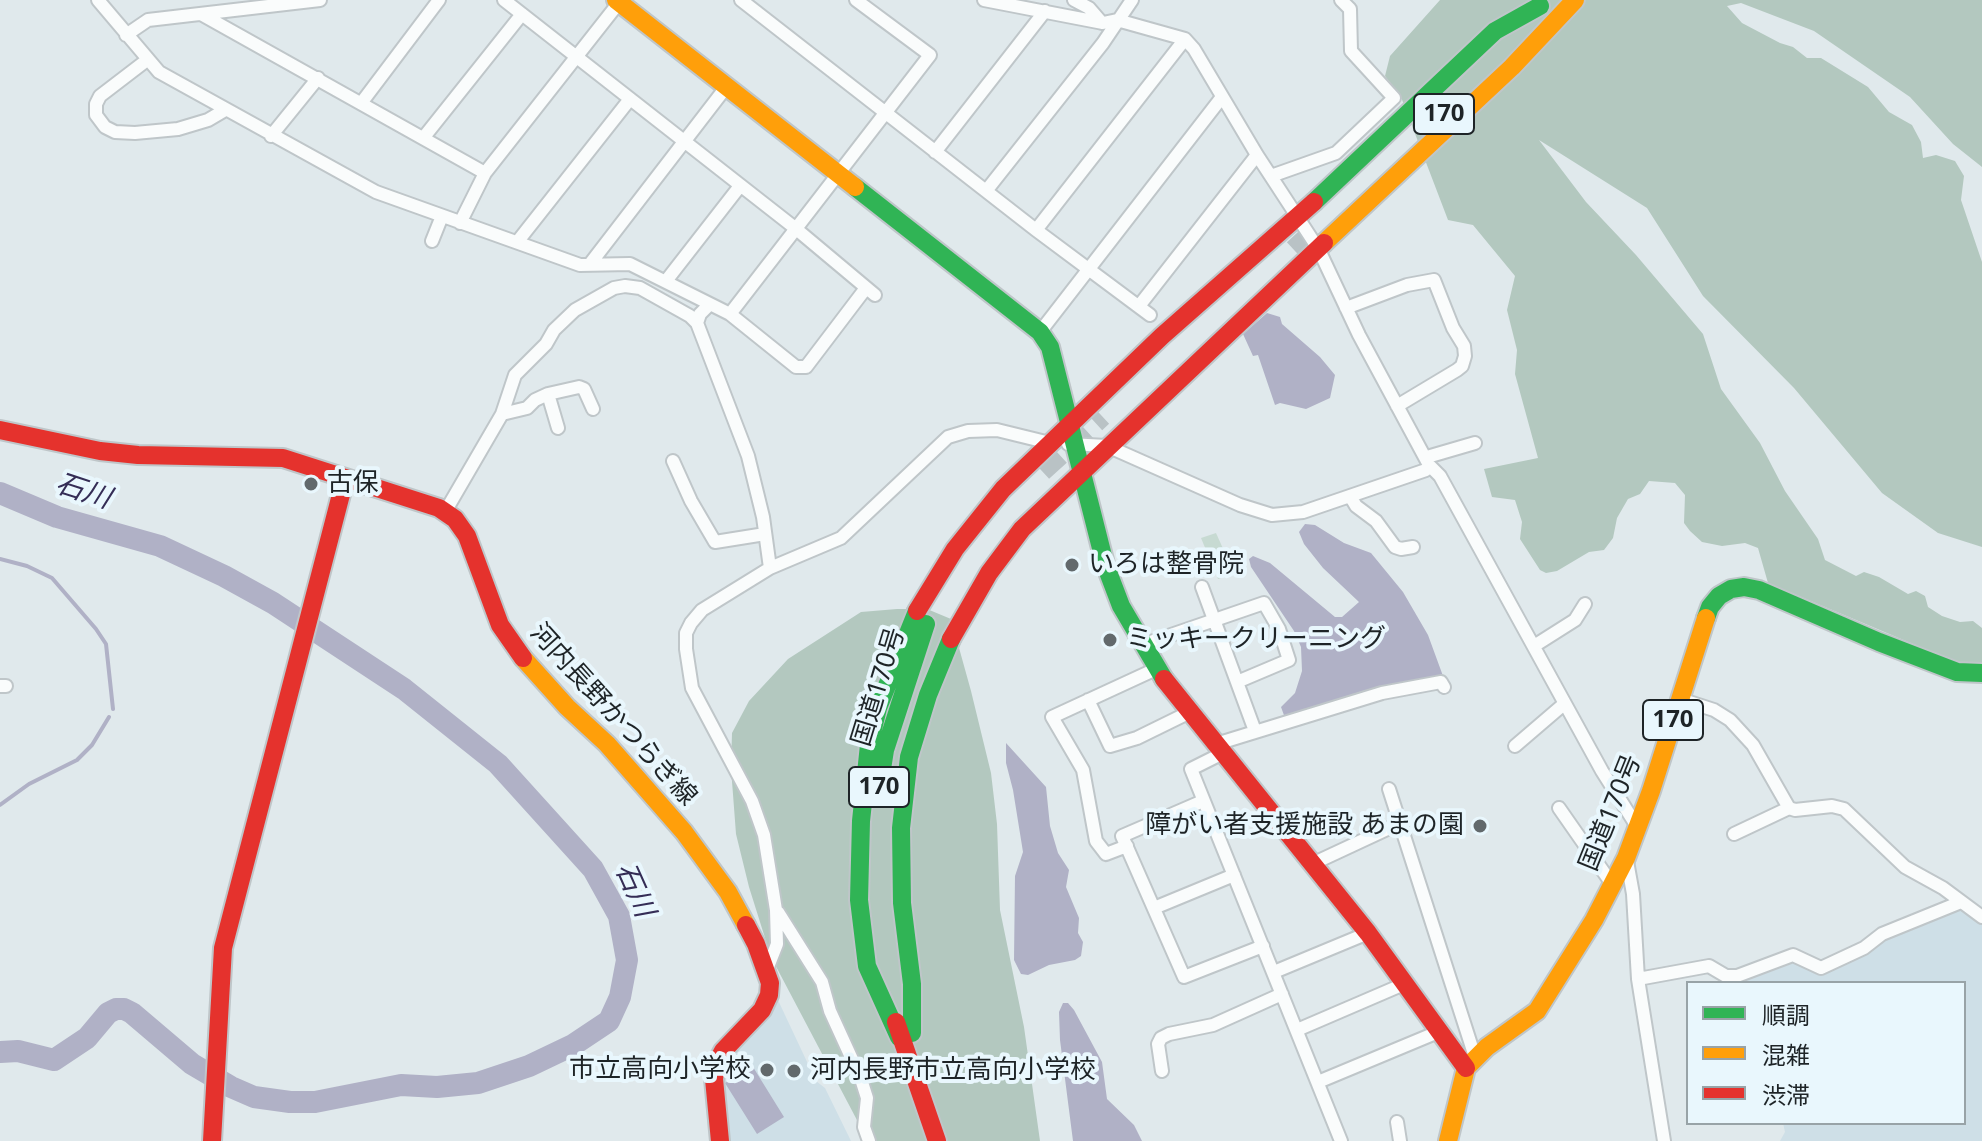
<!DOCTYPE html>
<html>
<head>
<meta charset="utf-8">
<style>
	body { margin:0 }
	#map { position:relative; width:1982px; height:1141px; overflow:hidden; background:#e0e9ec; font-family:"Noto Sans","Noto Sans JP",sans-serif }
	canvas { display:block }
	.legend { position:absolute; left:1686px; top:981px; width:280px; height:144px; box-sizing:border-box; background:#e9f7fd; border:2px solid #98a3a7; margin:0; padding:10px 14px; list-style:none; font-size:24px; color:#1e2427 }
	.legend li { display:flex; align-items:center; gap:16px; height:40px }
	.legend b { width:40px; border:2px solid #98a3a7 }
</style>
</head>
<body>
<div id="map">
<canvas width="1982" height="1141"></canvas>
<ul class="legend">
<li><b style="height:10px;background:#30b455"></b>順調</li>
<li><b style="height:10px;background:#ff9f0a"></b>混雑</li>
<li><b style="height:10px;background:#e5322d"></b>渋滞</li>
</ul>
</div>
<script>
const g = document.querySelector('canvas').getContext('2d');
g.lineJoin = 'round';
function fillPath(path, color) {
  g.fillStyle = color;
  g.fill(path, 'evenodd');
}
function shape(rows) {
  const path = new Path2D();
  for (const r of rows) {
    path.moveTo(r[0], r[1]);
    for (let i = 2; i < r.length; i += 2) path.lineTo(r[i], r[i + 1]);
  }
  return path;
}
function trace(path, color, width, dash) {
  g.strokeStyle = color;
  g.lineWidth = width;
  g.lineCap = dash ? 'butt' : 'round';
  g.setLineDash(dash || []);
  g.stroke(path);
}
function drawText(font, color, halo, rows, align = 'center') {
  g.font = font + ' "Noto Sans","Noto Sans JP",sans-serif';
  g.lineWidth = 8;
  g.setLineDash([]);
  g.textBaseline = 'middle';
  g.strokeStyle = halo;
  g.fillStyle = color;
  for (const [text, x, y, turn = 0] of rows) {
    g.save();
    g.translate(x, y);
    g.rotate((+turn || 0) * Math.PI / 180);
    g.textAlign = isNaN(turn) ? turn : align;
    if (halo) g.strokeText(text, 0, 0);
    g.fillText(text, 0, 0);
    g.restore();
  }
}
const built = shape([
	[1955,908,1965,910,1982,923,1982,1141,1780,1141,1785,1132,1783,1123,1964,1123,1964,983,1743,983,1752,974,1793,960,1822,975,1890,935],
	[777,998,816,1081,825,1088,851,1141,729,1141,721,1092,724,1064,737,1042,768,1014]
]);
const green = shape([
	[1216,533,1234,573,1218,579,1201,538]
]);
const forest = shape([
	[1440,0,1982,0,1982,167,1953,144,1910,97,1814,31,1741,3,1727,6,1742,23,1780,43,1793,47,1807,58,1821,58,1868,87,1889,112,1912,125,1921,142,1923,158,1936,155,1955,161,1964,176,1961,200,1982,262,1982,547,1938,533,1882,493,1794,388,1703,296,1647,208,1539,140,1586,202,1636,255,1703,334,1721,389,1760,443,1785,491,1818,539,1825,560,1856,576,1864,572,1879,577,1908,594,1916,591,1925,596,1928,607,1942,616,1960,622,1973,621,1982,628,1982,665,1963,665,1768,583,1758,548,1745,543,1722,546,1702,542,1690,531,1684,523,1685,495,1675,483,1649,481,1640,494,1628,499,1617,518,1613,538,1604,550,1589,552,1557,571,1546,573,1540,570,1520,539,1522,522,1515,500,1492,497,1484,469,1538,458,1515,374,1517,350,1507,310,1515,276,1473,225,1448,220,1401,97,1385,76,1390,56],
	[897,609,927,609,951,619,971,691,991,773,997,824,1000,910,1024,1027,1040,1141,864,1141,858,1122,771,957,749,887,736,834,731,768,732,733,749,701,788,659,861,612]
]);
const water = shape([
	[1267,313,1280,317,1282,324,1320,357,1335,375,1330,398,1306,409,1280,403,1275,405,1258,355,1253,356,1243,334],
	[1305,524,1315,525,1344,543,1371,553,1403,592,1428,635,1443,676,1345,698,1285,718,1281,707,1295,693,1302,671,1301,647,1294,631,1251,567,1249,559,1253,556,1270,563,1335,617,1342,617,1359,602,1323,568,1304,544,1299,532],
	[1006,743,1046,787,1050,826,1058,853,1069,870,1066,887,1079,918,1078,933,1083,942,1081,956,1075,960,1049,965,1028,975,1021,974,1014,960,1015,876,1023,852,1013,790,1006,763],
	[1063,1003,1068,1003,1074,1010,1102,1062,1107,1099,1134,1125,1142,1141,1073,1141,1060,1040,1059,1012],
	[753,1067,784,1117,757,1134,725,1083]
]);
const stream = shape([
	[0,559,27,566,52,578,96,629,106,644,113,709],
	[0,805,29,784,77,760,92,745,109,717]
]);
const river = shape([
	[0,493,57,517,160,546,224,576,273,603,404,689,498,764,593,869,619,916,627,960,620,997,609,1021,573,1045,529,1066,478,1083,437,1087,401,1085,315,1102,290,1102,254,1097,231,1087,192,1064,132,1013,124,1009,116,1009,108,1013,87,1038,54,1060,18,1051,0,1052]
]);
const highwayTunnel = shape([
	[1295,251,1320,228],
	[1041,470,1101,415]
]);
const street = shape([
	[98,0,159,72,376,192,580,265,630,264,730,314,796,367,806,367,866,288],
	[504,0,795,228,875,295],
	[741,0,1036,230,1150,315],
	[984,0,1103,23,1117,20,1185,39,1194,49,1257,155,1319,250,1359,335,1429,465,1426,470,1303,512,1272,515,1240,505,1107,446,1068,444],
	[1074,0,1089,8,1102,23],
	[201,14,485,173],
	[126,35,148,20,320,0],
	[147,60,100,96,96,104,96,115,105,127,115,132,135,133,178,129,208,120,225,110],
	[362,102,439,0],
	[271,136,318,78],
	[424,137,522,14],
	[935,152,1045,11],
	[1271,176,1336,153,1394,98,1351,51,1350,9,1341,0],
	[986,191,1103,43,1132,0],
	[460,223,485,173,621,0],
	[1036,230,1185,39],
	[432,241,442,216],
	[518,241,630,99],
	[590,264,727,86],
	[666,281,740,186],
	[709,305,700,314,697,323,748,456,763,517,770,568],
	[1139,306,1257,155],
	[1346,308,1407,285,1434,280,1453,328,1464,346,1465,356,1462,366,1457,370,1397,406],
	[730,314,930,55,856,0],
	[1040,332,1222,97],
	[548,394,558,428],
	[502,414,527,408,535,400,548,394,579,387,584,389,593,409],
	[1427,457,1475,443],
	[673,461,691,501,715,542,765,534],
	[1429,465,1440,476,1602,771,1638,828],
	[1350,496,1356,506,1376,521,1395,547,1401,549,1413,547],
	[445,512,502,414,515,375,546,344,554,330,575,310,614,288,625,286,640,288,690,316,697,323],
	[1202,587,1255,731],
	[1142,645,1264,603,1279,629,1289,660,1237,682],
	[1534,646,1575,620,1585,604],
	[0,686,6,686],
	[1680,699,1714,710,1730,720,1753,745,1789,808,1795,810,1832,806,1844,809,1905,867,1943,888,1982,917],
	[1088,700,1110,746,1137,738,1190,712],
	[1216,744,1382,693,1441,682,1444,687],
	[1515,746,1564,704],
	[1223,753,1191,769,1341,1141],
	[1389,789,1475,1057],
	[1203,801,1122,836,1184,977,1263,946],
	[1559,808,1612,884],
	[1734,834,1789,808],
	[1127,846,1106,854,1096,841,1083,770,1052,717,1156,669],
	[1627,861,1633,894,1638,979,1664,1141],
	[1312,864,1400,823],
	[1154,908,1234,875],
	[778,912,822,982,830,1011,861,1079,867,1098,864,1127,869,1141],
	[766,972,777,944,776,910,764,835,752,801,692,688,686,649,686,633,691,623,702,610,770,568,841,538,948,437,968,431,997,430,1050,443],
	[1274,972,1368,933],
	[1638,979,1709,966,1726,976,1737,976,1793,955,1821,968,1864,948,1882,934,1961,902],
	[1297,1030,1404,984],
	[1162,1071,1158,1044,1161,1038,1169,1034,1213,1025,1282,994],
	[1318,1082,1438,1032],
	[1397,1122,1400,1141]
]);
const fast = shape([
	[855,187,1040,332,1050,347,1105,564,1121,606,1164,679],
	[1314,202,1495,31,1540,6],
	[1706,618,1710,607,1719,596,1731,589,1744,587,1759,590,1879,642,1957,672,1982,673],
	[882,769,885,750,926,624],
	[912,1033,912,984,902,903,901,828,909,757,928,695,951,639],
	[899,1037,867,966,859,900,861,821,869,745,878,708,917,611]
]);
const slow = shape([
	[616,0,855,187],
	[1324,243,1512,67,1575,0],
	[523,658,567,707,607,744,684,832,728,892,746,925],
	[1448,1141,1466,1068,1487,1047,1537,1011,1594,920,1626,858,1651,791,1706,618]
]);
const jam = shape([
	[0,430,100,451,138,455,283,458,439,508,455,519,467,536,500,625,523,658],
	[917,611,955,549,1003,489,1162,336,1314,202],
	[951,639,989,573,1022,529,1324,243],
	[1164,679,1368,933,1466,1068],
	[896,1022,937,1141],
	[212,1141,223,948,345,479],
	[720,1141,714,1079,716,1064,723,1051,762,1010,769,995,770,983,756,944,746,925]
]);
const markers = [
	[311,484,8,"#62696c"],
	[1072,565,8,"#62696c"],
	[1110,640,8,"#62696c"],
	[1480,826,8,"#62696c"],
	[767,1070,8,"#62696c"],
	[794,1071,8,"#62696c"]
];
const shields = [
	[1444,114,60],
	[1673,720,60],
	[879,787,60]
];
const shieldNames = [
	["170",1444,114],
	["170",1673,720],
	["170",879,787]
];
const poiNames = [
	["古保",327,484],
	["いろは整骨院",1088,565],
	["ミッキークリーニング",1126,640],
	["障がい者支援施設 あまの園",1464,826,"right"],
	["市立高向小学校",751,1070,"right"],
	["河内長野市立高向小学校",810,1071]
];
const streetNames = [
	["国道170号",879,687,-73],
	["河内長野かつらぎ線",613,715,48],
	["国道170号",1611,813,-68]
];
const waterNames = [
	["石川",83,492,18],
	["石川",634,890,66]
];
fillPath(built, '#cedfe7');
fillPath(green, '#c7dad2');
fillPath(forest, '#b3c8bf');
fillPath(water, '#b0b1c6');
trace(stream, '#b0b1c6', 4);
trace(river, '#b0b1c6', 22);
trace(highwayTunnel, '#b9c2c5', 24, [24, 12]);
trace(street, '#bfc6c9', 16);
trace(fast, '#bfc6c9', 22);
trace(slow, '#bfc6c9', 22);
trace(jam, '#bfc6c9', 22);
trace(street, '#fafcfc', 12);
trace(fast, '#30b455', 18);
trace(slow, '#ff9f0a', 18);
trace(jam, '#e5322d', 18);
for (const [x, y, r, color] of markers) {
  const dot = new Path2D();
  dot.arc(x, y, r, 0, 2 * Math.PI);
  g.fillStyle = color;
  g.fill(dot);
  trace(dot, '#e9f7fd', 3);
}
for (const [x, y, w] of shields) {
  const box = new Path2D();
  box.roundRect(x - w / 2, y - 20, w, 40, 6);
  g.fillStyle = '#e9f7fd';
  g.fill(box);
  trace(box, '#1e2427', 2);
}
drawText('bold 24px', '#1e2427', null, shieldNames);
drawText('26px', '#1e2427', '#e9f7fd', poiNames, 'left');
drawText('26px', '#1e2427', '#e9f7fd', streetNames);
drawText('italic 28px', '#352d56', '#e9f7fd', waterNames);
</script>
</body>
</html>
